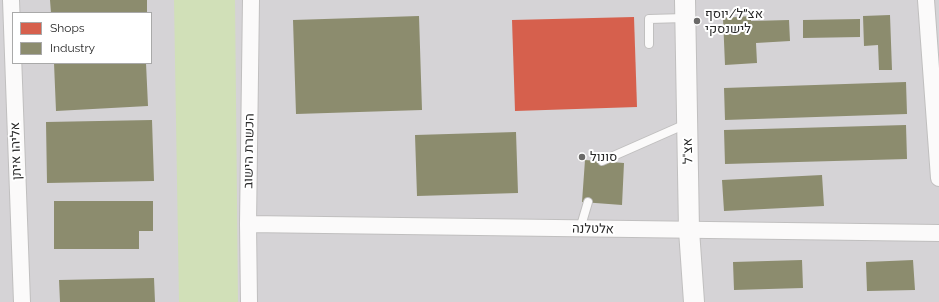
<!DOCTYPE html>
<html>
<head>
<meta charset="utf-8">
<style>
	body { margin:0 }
	#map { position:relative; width:939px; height:302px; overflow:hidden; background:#e6e1de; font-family:Raleway,sans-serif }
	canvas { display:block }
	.legend { position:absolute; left:12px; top:12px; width:140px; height:52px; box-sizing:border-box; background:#fff; border:1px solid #a9a9a9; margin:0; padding:5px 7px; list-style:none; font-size:12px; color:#282828 }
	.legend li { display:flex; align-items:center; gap:8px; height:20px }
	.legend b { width:20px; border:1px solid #a9a9a9 }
</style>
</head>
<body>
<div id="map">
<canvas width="939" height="302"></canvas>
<ul class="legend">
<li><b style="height:11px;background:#d6604d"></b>Shops</li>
<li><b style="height:11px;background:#8c8c6e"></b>Industry</li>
</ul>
</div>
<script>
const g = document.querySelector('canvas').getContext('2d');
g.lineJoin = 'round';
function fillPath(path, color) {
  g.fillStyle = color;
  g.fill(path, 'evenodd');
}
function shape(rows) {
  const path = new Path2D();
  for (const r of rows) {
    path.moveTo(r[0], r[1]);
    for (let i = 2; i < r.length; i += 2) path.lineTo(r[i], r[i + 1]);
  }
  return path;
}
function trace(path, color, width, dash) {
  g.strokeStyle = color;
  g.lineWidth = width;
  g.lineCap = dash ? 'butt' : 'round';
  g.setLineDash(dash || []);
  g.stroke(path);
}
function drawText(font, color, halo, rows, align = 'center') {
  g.font = font + ' Raleway,Heebo,sans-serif';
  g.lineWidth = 4;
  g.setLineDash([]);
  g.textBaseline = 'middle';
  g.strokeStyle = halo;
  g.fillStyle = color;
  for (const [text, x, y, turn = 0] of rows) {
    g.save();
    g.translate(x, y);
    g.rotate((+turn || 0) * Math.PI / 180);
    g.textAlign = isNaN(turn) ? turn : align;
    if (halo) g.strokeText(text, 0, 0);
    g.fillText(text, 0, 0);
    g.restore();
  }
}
const industrial = shape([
	[0,0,939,0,939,302,0,302],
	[13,13,151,13,151,63,13,63]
]);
const green = shape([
	[174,0,235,0,238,302,179,302]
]);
const shops = shape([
	[634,17,637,107,515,111,512,20]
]);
const industry = shape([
	[50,0,147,0,147,13,51,13],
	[890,15,892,70,879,70,878,45,864,46,863,16],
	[419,16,422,110,296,114,293,20],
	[751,16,751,21,789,20,790,41,756,43,757,63,725,65,723,18],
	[860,19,860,37,803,38,803,20],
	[54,63,146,63,148,106,56,111],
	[906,82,907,114,725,120,724,88],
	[152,120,154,181,47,183,46,122],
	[906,125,907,159,725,164,724,130],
	[516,132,518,193,417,196,415,135],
	[585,160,624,163,622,205,582,202],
	[822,175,824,206,724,211,722,180],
	[54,201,153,201,153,231,139,231,139,249,54,249],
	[802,260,803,288,734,290,733,262],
	[913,260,915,290,867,291,866,262],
	[154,278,155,302,60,302,59,280]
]);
const service = shape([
	[649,44,649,19,685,18],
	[602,161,686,124],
	[580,229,588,202]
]);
const minor = shape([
	[11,0,22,302],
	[926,0,939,178],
	[248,224,939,233],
	[249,302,248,224,251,0]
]);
const tertiary = shape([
	[685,0,689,230,694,302]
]);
const markers = [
	[697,21,4,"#6a6968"],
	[582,157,4,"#6a6968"]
];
const poiNames = [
	["אצ״ל/יוסף",705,14],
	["לישנסקי",705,29],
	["סונול",590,157]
];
const streetNames = [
	["אליהו איתן",16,151,-92],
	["הכשרת הישוב",249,151,-89],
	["אצ\"ל",688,151,-91],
	["אלטלנה",593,229,1]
];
fillPath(industrial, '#d5d3d6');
fillPath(green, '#d1e0b8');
fillPath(shops, '#d6604d');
fillPath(industry, '#8c8c6e');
trace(service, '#c0bfbf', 10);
trace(minor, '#c0bfbf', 18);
trace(tertiary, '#c0bfbf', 22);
trace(service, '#fbfafa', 8);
trace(minor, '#fbfafa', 16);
trace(tertiary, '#fbfafa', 20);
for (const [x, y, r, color] of markers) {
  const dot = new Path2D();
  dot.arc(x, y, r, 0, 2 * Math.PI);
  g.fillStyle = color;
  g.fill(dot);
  trace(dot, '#fff', 1.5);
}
drawText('13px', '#282828', '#fff', poiNames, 'left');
drawText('13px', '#282828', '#fff', streetNames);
</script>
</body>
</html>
